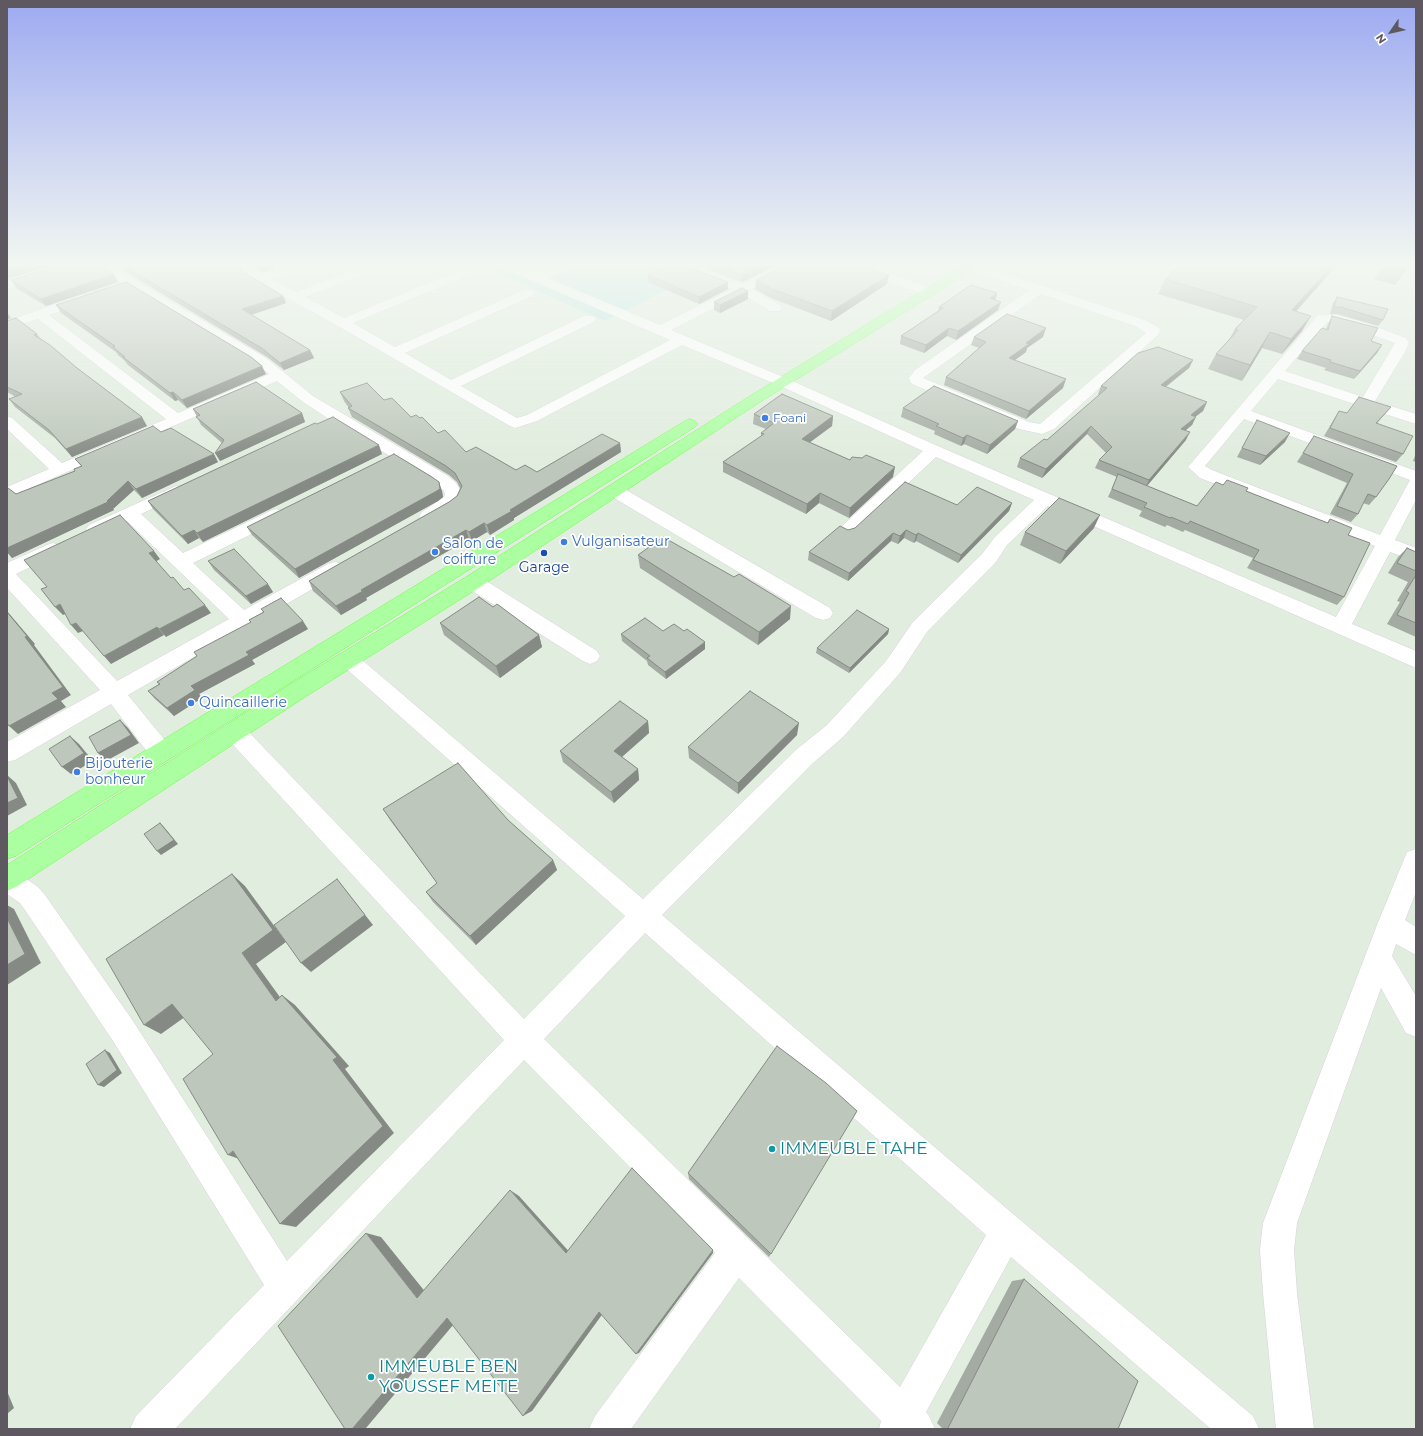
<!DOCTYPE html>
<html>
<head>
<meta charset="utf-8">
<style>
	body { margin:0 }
	#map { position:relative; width:1423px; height:1436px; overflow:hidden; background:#e1eddf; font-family:Montserrat,sans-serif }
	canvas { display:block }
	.frame { position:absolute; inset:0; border:8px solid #5e5861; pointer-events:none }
	.north { position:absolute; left:1371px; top:12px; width:40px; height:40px; -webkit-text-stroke:3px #fff; paint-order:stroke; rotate:236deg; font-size:11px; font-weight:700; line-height:16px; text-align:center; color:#5e5861 }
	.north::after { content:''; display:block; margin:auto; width:14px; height:18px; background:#5e5861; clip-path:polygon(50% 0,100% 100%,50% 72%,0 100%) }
</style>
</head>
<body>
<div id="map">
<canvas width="1423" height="1436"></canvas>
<div class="frame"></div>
<div class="north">N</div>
</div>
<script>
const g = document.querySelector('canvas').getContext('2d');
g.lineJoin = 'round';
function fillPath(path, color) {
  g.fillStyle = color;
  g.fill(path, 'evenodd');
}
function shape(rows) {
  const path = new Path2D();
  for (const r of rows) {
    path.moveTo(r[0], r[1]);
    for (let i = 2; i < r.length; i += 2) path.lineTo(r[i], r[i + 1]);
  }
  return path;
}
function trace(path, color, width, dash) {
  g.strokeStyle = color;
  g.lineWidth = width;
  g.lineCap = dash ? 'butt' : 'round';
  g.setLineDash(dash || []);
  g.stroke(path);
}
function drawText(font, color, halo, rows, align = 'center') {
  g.font = font + ' Montserrat,sans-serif';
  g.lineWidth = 3.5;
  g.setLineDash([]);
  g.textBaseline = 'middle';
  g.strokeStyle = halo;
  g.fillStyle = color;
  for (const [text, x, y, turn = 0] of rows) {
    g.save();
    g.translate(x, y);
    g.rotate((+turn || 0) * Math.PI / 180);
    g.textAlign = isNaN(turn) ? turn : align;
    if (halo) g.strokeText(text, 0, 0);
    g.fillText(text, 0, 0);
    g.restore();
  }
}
const green = shape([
	[473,263,720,263,605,321]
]);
const minor = shape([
	[64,263,82,263,80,266,7,289,7,281,64,263],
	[95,263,109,263,135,280,266,358,313,396,448,476,456,483,463,494,461,500,458,504,434,520,428,522,422,520,419,516,422,512,444,497,445,494,443,490,436,484,329,419,303,402,277,381,7,498,7,487,49,469,7,429,7,416,12,418,62,463,166,419,38,319,7,329,7,321,81,295,91,295,92,298,91,301,49,315,178,413,269,374,256,364,127,286,95,263],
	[227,263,242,263,263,274,298,263,315,263,313,266,272,280,296,292,374,263,390,263,388,266,305,297,344,318,464,268,472,268,474,271,472,274,353,323,395,347,524,290,532,290,534,293,532,296,405,353,451,380,584,316,594,316,596,319,594,322,461,386,517,418,527,415,670,340,533,281,500,266,498,263,513,263,537,273,562,263,578,263,576,266,548,278,660,325,732,289,672,266,670,263,686,263,742,284,785,263,800,263,798,266,752,289,780,305,781,308,780,311,770,311,742,294,671,330,788,379,940,447,1336,617,1375,546,1200,478,1188,467,1318,315,1337,315,1366,323,1406,338,1409,343,1405,352,1375,401,1416,414,1416,424,1278,379,1251,411,1416,471,1416,500,1395,540,1416,548,1416,561,1390,552,1352,624,1416,651,1416,668,1048,506,1007,545,996,562,927,632,900,673,843,737,813,763,662,915,1019,1219,1253,1416,1259,1429,1211,1429,1011,1257,926,1412,929,1416,935,1429,879,1429,881,1421,739,1278,631,1429,589,1429,595,1416,715,1253,524,1060,175,1429,130,1429,136,1416,264,1285,113,1041,27,913,20,903,7,894,7,867,11,865,20,869,25,878,38,887,45,895,133,1021,287,1261,504,1040,226,737,223,731,226,725,234,722,242,725,524,1019,625,916,341,664,338,659,341,654,348,651,355,654,643,899,797,749,827,725,886,661,913,622,982,554,995,537,1034,500,936,457,853,535,847,537,841,535,838,531,841,527,923,451,778,385,682,345,537,421,515,428,510,426,338,326,229,266,227,263],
	[1327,322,1356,329,1395,343,1363,397,1285,371,1327,322],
	[1244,419,1410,480,1380,535,1212,470,1205,466,1244,419],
	[645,933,986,1235,900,1387,544,1039,645,933],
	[841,263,858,263,932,288,934,291,932,294,928,295,924,294,843,266,841,263],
	[965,263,973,263,1145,320,1158,327,1160,330,1159,334,1054,429,1042,434,1019,429,912,384,910,381,909,378,915,370,1029,290,965,269,963,266,965,263],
	[1041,294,1135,326,1146,333,1040,424,1029,422,923,378,1041,294],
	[176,486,182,487,185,491,182,495,141,514,183,553,270,511,276,509,282,511,285,515,282,519,193,563,244,610,328,564,335,562,342,564,344,568,342,572,128,695,168,744,171,751,168,758,160,760,152,758,111,704,15,760,7,762,7,742,100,690,7,588,7,563,47,545,53,543,59,545,62,549,59,553,16,574,117,681,229,619,127,521,95,535,89,533,86,529,89,525,176,486],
	[615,486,621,487,830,608,833,613,830,618,823,620,816,618,609,495,606,491,609,487,615,486],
	[473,576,480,577,597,651,600,656,597,661,590,664,583,661,466,587,463,582,466,577,473,576],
	[1416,849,1416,892,1405,920,1416,927,1416,955,1396,944,1392,956,1416,996,1416,1037,1406,1033,1381,988,1297,1223,1294,1250,1297,1293,1314,1429,1276,1429,1263,1293,1260,1250,1263,1223,1377,925,1407,852,1416,849]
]);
const major = shape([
	[967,263,981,263,979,266,760,402,480,587,305,697,16,887,7,891,7,865,289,685,466,577,750,396,967,263],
	[690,419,695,421,698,424,695,427,16,856,7,859,7,835,685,421,690,419]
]);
const wall = shape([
	[111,263,230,263,242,269,244,273,283,296,286,303,251,315,310,350,314,358,284,370,267,357],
	[245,263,289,263,262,272],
	[709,263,782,263,742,282,709,270],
	[1184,263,1339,263,1296,311,1302,331,1282,354,1262,348,1242,381,1208,369,1216,354,1230,338,1235,329,1244,320,1158,294,1165,279],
	[1385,263,1411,263,1395,285,1374,279],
	[648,275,728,289,699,304,648,282],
	[11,280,118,282,46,306,16,288],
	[756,280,887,284,831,321,771,298,755,289],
	[997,293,995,300,998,310,956,340,947,336,924,353,900,344,901,336,938,311,939,307],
	[1337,297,1383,320,1378,326,1337,314,1330,314,1333,303],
	[748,299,720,313,714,310,714,302],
	[56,305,266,374,187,408,178,400,175,401,128,365,124,360,118,355,116,352,61,313],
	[1332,316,1371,341,1382,345,1377,353,1354,379,1324,370,1326,368,1297,359,1302,351,1326,329,1328,324],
	[7,321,37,334,40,338,147,426,72,457,55,438,15,407,9,399,16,397,7,392],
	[974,337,1043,337,1027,348,1026,352,1015,360,1063,388,1026,419,944,385,946,377,979,348,971,345],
	[1193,360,1189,368,1166,387,1207,402,1203,411,1195,417,1192,425,1186,430,1186,440,1147,486,1197,506,1223,485,1246,491,1327,523,1330,519,1348,535,1344,597,1337,605,1247,568,1253,558,1185,530,1183,532,1167,525,1165,527,1139,516,1142,511,1108,497,1117,477,1095,468,1099,460,1106,453,1087,434,1042,478,1017,467,1020,458,1047,440,1099,395,1098,394,1101,386],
	[340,392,384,400,411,417,420,418,438,433,466,452,516,470,537,472,620,443,621,452,514,518,514,520,490,535,487,532,472,541,469,539,366,598,367,600,341,615,313,591,309,581,449,502,457,496,460,488,457,482,449,475,352,417,348,408,349,408,344,401],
	[1391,407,1377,423,1403,454,1396,462,1324,436,1334,419,1339,411,1347,413],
	[903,408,1018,421,1015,429,987,454,964,444,961,446,934,434,935,431,901,417],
	[193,409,302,413,305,422,220,461,222,443,201,425],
	[754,414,833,416,832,426,810,442,850,460,893,477,849,518,819,503,806,514,723,472,723,462,761,436,761,433,766,429,753,424],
	[1257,420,1285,442,1260,465,1237,457],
	[317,424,382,454,203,542,199,538,188,544,153,509,148,501],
	[161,432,218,462,142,498,134,490,113,509,114,510,12,558,7,552,7,488,16,494,75,471,81,466,75,459],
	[1314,436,1376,497,1369,505,1363,503,1358,514,1351,522,1330,514,1347,483,1297,462],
	[1416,453,1416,462,1413,461],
	[442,491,443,497,438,501,299,578,252,535,247,527],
	[1012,503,1009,511,958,563,916,541,914,543,904,538,898,544,891,541,848,581,808,560,809,552,848,530,957,505],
	[1094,528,1060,564,1020,545,1025,532],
	[1407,548,1416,552,1416,637,1387,624,1400,602,1397,601,1408,582,1388,573,1398,557],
	[638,555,790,619,758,645,640,568],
	[208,561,273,592,251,604,214,570],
	[493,607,539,635,542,647,500,678,444,635,440,623],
	[261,609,308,629,252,660,255,664,199,694,202,698,174,716,155,699,148,691,159,684,157,682,251,623,249,620,263,612],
	[889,629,888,634,849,673,816,653,817,648],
	[663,631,705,649,666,679,648,665,647,661,622,641,621,634],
	[648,721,649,733,622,757,638,769,639,780,614,803,563,762,560,751],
	[797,735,738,794,689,758,688,747],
	[383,809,508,820,553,860,557,870,476,945,433,902,426,892,437,883,390,820],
	[688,1173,771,1254,769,1257,689,1179],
	[1024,1279,1118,1429,943,1429,937,1423,1012,1281]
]);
const shadedWall = shape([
	[32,263,60,263,7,279,7,270],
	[263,263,289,263,262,272,259,264],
	[767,263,782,263,742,282,742,275],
	[1334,263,1339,263,1284,325,1292,310],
	[1410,263,1411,263,1395,285,1405,269],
	[114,274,118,282,46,306,41,299],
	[889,275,887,284,831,321,832,311],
	[728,282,728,289,699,304,699,297],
	[748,291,748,299,720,313,720,305],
	[997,293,995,301,990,298],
	[283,296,286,303,245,317,242,309],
	[1001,302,998,310,956,340,958,331],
	[7,312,11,318,7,320],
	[1311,316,1302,331,1282,354,1291,339],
	[949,328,947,336,924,353,926,345],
	[1046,328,1043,337,1027,348,1026,352,1007,366,1009,358,1026,343],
	[1270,332,1262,348,1242,381,1250,365],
	[1382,345,1377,353,1354,379,1360,371],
	[310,350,314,358,284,370,280,363],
	[1193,360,1189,368,1157,393,1161,385],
	[262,366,266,374,187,408,182,400],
	[1066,379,1063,388,1026,419,1029,411],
	[173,392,178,400,175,401,170,393],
	[1207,402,1203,411,1187,423,1191,415],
	[1391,407,1370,431,1376,423],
	[302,413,305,422,220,461,215,453],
	[833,416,832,426,801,449,802,439],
	[142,417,147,426,72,457,66,449],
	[1196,417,1192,425,1177,437,1181,429],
	[1018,421,1015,429,987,454,990,445],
	[1091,426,1087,434,1042,478,1046,469],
	[1190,432,1186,440,1145,488,1149,480],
	[1290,433,1285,442,1260,465,1266,456],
	[967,435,964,444,961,446,963,438],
	[620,443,621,452,514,518,514,520,490,535,487,525,510,510],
	[379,445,382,454,203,542,197,533],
	[214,454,218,462,142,498,136,489],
	[895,467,893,477,849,518,850,508],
	[128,481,134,490,113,509,114,510,12,558,7,552,7,548,107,501],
	[439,482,442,491,443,497,438,501,299,578,295,569],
	[820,493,819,503,806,514,807,504],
	[1012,503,1009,511,958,563,961,555],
	[1100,515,1094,528,1060,564,1066,551],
	[484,523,487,532,472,541,469,532],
	[194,530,199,538,188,544,182,536],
	[466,530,469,539,366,598,367,600,341,615,336,606,361,590],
	[906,530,904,538,898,544,900,536],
	[893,533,891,541,848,581,849,573],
	[918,533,916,541,914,543,916,535],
	[154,551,160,559,155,562,149,553],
	[268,584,273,592,251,604,246,596],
	[60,604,68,613,63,615,55,607],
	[205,605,211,613,166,637,159,629],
	[791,606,790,619,758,645,759,632],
	[7,611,35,644,34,645,71,695,61,701,66,707,18,734,9,726,52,693,7,612],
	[303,621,308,629,252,660,255,664,199,694,202,698,174,716,167,708,191,686,246,652],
	[76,623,83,631,78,633,71,625],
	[157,627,164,635,111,664,104,656],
	[889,629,888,634,849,673,850,668],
	[539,635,542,647,500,678,496,666],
	[705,642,705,649,666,679,665,672],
	[120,720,128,728,139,743,106,761,98,753],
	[648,721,649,733,616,762,614,751],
	[799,723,797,735,738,794,738,783],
	[70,736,79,744,93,761,71,774,62,767],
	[638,769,639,780,614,803,611,792],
	[7,775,16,783,27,805,7,816],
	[160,823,164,827,178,844,161,855,157,851],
	[553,860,557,870,476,945,470,936],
	[232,874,245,886,286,942,256,964,290,1011,276,1001,242,953],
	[337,879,373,925,311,972,301,963],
	[7,905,14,909,41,963,7,985],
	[282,995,295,1005,349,1066,345,1069,394,1133,296,1227,280,1224],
	[172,1004,189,1014,161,1034,144,1025],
	[105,1050,110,1053,122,1073,104,1087,98,1085],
	[233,1151,245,1161,228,1155],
	[510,1190,519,1196,573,1256,566,1253],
	[366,1233,381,1237,431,1299,417,1298],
	[713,1250,713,1253,639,1353,636,1354],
	[599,1312,604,1312,532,1411,523,1416],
	[447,1318,459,1318,366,1428,352,1429],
	[7,1391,14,1408,7,1414]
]);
const building = shape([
	[7,263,32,263,7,270,7,263],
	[67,263,99,263,114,274,41,299,11,280,67,263],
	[119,263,230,263,242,269,240,270,283,296,242,309,310,350,280,363,263,349,119,263],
	[256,263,263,263,259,264,256,263],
	[674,263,678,263,728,282,699,297,648,275,674,263],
	[710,263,767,263,742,275,710,263],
	[790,263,851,263,889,275,832,311,772,289,756,280,790,263],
	[1184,263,1334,263,1292,310,1311,316,1291,339,1270,332,1250,365,1216,354,1238,330,1235,329,1257,307,1165,279,1184,263],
	[1385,263,1410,263,1405,269,1384,264,1385,263],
	[126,282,251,357,262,366,182,400,173,392,170,393,123,357,125,357,113,347,115,346,56,305,126,282],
	[971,285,997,293,990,298,1001,302,958,331,949,328,926,345,901,336,943,308,939,307,971,285],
	[742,288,748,291,720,305,714,302,742,288],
	[1337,297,1388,309,1383,320,1341,307,1334,307,1337,297],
	[1007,314,1046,328,1026,343,1029,344,1009,358,1066,379,1029,411,946,377,986,342,974,337,1007,314],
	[1332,316,1378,328,1371,341,1382,345,1360,371,1330,362,1331,360,1302,351,1322,328,1328,330,1332,316],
	[16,318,37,334,34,335,50,345,77,368,142,417,66,449,49,430,9,399,22,394,7,387,7,321,16,318],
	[1158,347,1193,360,1161,385,1207,402,1191,415,1196,417,1181,429,1190,432,1149,480,1099,460,1112,447,1091,426,1046,469,1020,458,1044,439,1047,440,1107,388,1101,386,1138,353,1158,347],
	[256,382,302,413,215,453,224,440,196,417,200,415,193,409,256,382],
	[367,383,384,400,392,398,411,417,416,415,420,418,422,417,438,433,445,430,466,452,476,447,516,470,525,465,537,472,602,434,620,443,510,510,512,511,487,525,484,523,469,532,466,530,361,590,363,591,336,606,309,581,449,502,457,496,462,486,455,473,446,466,348,408,352,406,340,392,367,383],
	[934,386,1018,421,990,445,967,435,963,438,936,426,939,424,903,408,934,386],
	[782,394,833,416,802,439,850,460,852,457,862,458,866,455,895,467,850,508,820,493,807,504,723,462,764,434,761,433,774,423,754,414,782,394],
	[1359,397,1391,407,1376,423,1413,436,1403,454,1330,428,1339,411,1347,413,1359,397],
	[333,417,379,445,197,533,194,530,182,536,148,501,315,423,317,424,333,417],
	[1257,420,1290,433,1266,456,1242,448,1257,420],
	[153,426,161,432,171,428,214,454,136,489,128,481,107,501,108,502,7,548,7,488,8,488,16,494,75,471,74,469,82,466,75,459,153,426],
	[1314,436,1397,466,1389,479,1376,497,1368,494,1358,514,1337,506,1353,474,1303,453,1314,436],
	[394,454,432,477,439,482,440,489,435,492,295,569,247,527,394,454],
	[1118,474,1197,506,1216,482,1223,485,1227,480,1248,488,1246,491,1302,513,1328,523,1330,519,1352,528,1348,535,1370,543,1344,597,1253,560,1259,550,1190,521,1188,524,1171,517,1170,518,1144,507,1147,503,1112,489,1118,474],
	[905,482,957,505,977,487,1012,503,961,555,918,533,916,535,906,530,900,536,893,533,849,573,809,552,840,526,848,530,855,528,905,482],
	[1059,498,1100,515,1066,551,1025,532,1059,498],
	[120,515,154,551,149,553,171,578,173,577,184,590,189,588,205,605,159,629,157,627,104,656,76,623,71,625,60,604,55,607,41,589,47,587,24,560,120,515],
	[663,537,734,577,739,574,791,606,759,632,638,555,663,537],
	[1407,548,1416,552,1416,571,1397,563,1407,548],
	[234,549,268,584,246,596,208,561,234,549],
	[1416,575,1416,623,1397,615,1409,593,1406,591,1416,575],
	[479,597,493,607,497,604,539,635,496,666,440,623,479,597],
	[281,598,303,621,246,652,249,655,191,686,195,690,167,708,148,691,160,684,157,682,197,656,194,652,251,622,249,620,264,612,261,609,281,598],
	[857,610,889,629,850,668,817,648,857,610],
	[7,612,27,636,25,637,63,687,52,693,58,699,9,726,7,723,7,612],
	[645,618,663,631,674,624,684,631,687,629,705,642,665,672,647,658,650,656,621,634,645,618],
	[750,691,799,723,738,783,688,747,750,691],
	[620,701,648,721,614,751,638,769,611,792,560,751,620,701],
	[120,720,131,735,98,753,89,737,120,720],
	[70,736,84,753,62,767,49,749,70,736],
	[458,763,508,820,553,860,470,936,426,892,437,883,383,809,458,763],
	[7,776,18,798,7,803,7,776],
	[160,823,174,840,157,851,144,834,160,823],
	[232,874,273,930,242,953,276,1001,282,995,337,1057,333,1060,383,1126,280,1224,233,1151,228,1155,183,1079,213,1054,172,1004,144,1025,106,959,232,874],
	[337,879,365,915,301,963,274,925,337,879],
	[7,918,25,954,7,965,7,918],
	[777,1046,826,1083,857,1111,771,1254,688,1173,777,1046],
	[105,1050,117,1070,98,1085,86,1064,105,1050],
	[632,1168,713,1250,636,1354,599,1312,523,1416,447,1318,352,1429,345,1429,278,1326,366,1233,417,1298,510,1190,566,1253,632,1168],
	[1024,1279,1138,1381,1118,1429,949,1429,948,1428,1024,1279]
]);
const markers = [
	[765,418,4,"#3f7fe0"],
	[564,542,4,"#3f7fe0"],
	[435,552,4,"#3f7fe0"],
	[544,553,4,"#1a4fb4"],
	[191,703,4,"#3f7fe0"],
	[77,772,4,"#3f7fe0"],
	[772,1149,4,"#0f9aa8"],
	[371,1377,4,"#0f9aa8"]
];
const farShopnames = [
	["Foani",773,418]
];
const shopNames = [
	["Vulganisateur",572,542],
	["Salon de",443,544],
	["coiffure",443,560],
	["Quincaillerie",199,703],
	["Bijouterie",85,764],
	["bonheur",85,780]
];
const transitNames = [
	["Garage",544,568]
];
const nearCulturenames = [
	["IMMEUBLE TAHE",780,1149],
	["IMMEUBLE BEN",379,1367],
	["YOUSSEF MEITE",379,1387]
];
fillPath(green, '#b9e4e7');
trace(minor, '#d8d2da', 1);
trace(major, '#71fb49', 1);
fillPath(minor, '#fff');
fillPath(major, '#abffa1');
fillPath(wall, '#a3aba2');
fillPath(shadedWall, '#858b84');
fillPath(building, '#bec7bc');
trace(building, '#858b84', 1);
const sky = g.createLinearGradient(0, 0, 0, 464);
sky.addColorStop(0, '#9daaf1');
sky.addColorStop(0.57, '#f2f7f1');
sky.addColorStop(1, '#f2f7f100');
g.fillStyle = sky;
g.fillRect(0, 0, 1423, 464);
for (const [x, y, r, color] of markers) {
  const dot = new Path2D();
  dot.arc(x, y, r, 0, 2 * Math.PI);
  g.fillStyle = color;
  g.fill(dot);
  trace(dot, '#fff', 1.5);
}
drawText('12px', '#366cbe', '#fff', farShopnames, 'left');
drawText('14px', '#366cbe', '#fff', shopNames, 'left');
drawText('14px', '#164399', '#fff', transitNames);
drawText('17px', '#0d838f', '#fff', nearCulturenames, 'left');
</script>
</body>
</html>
